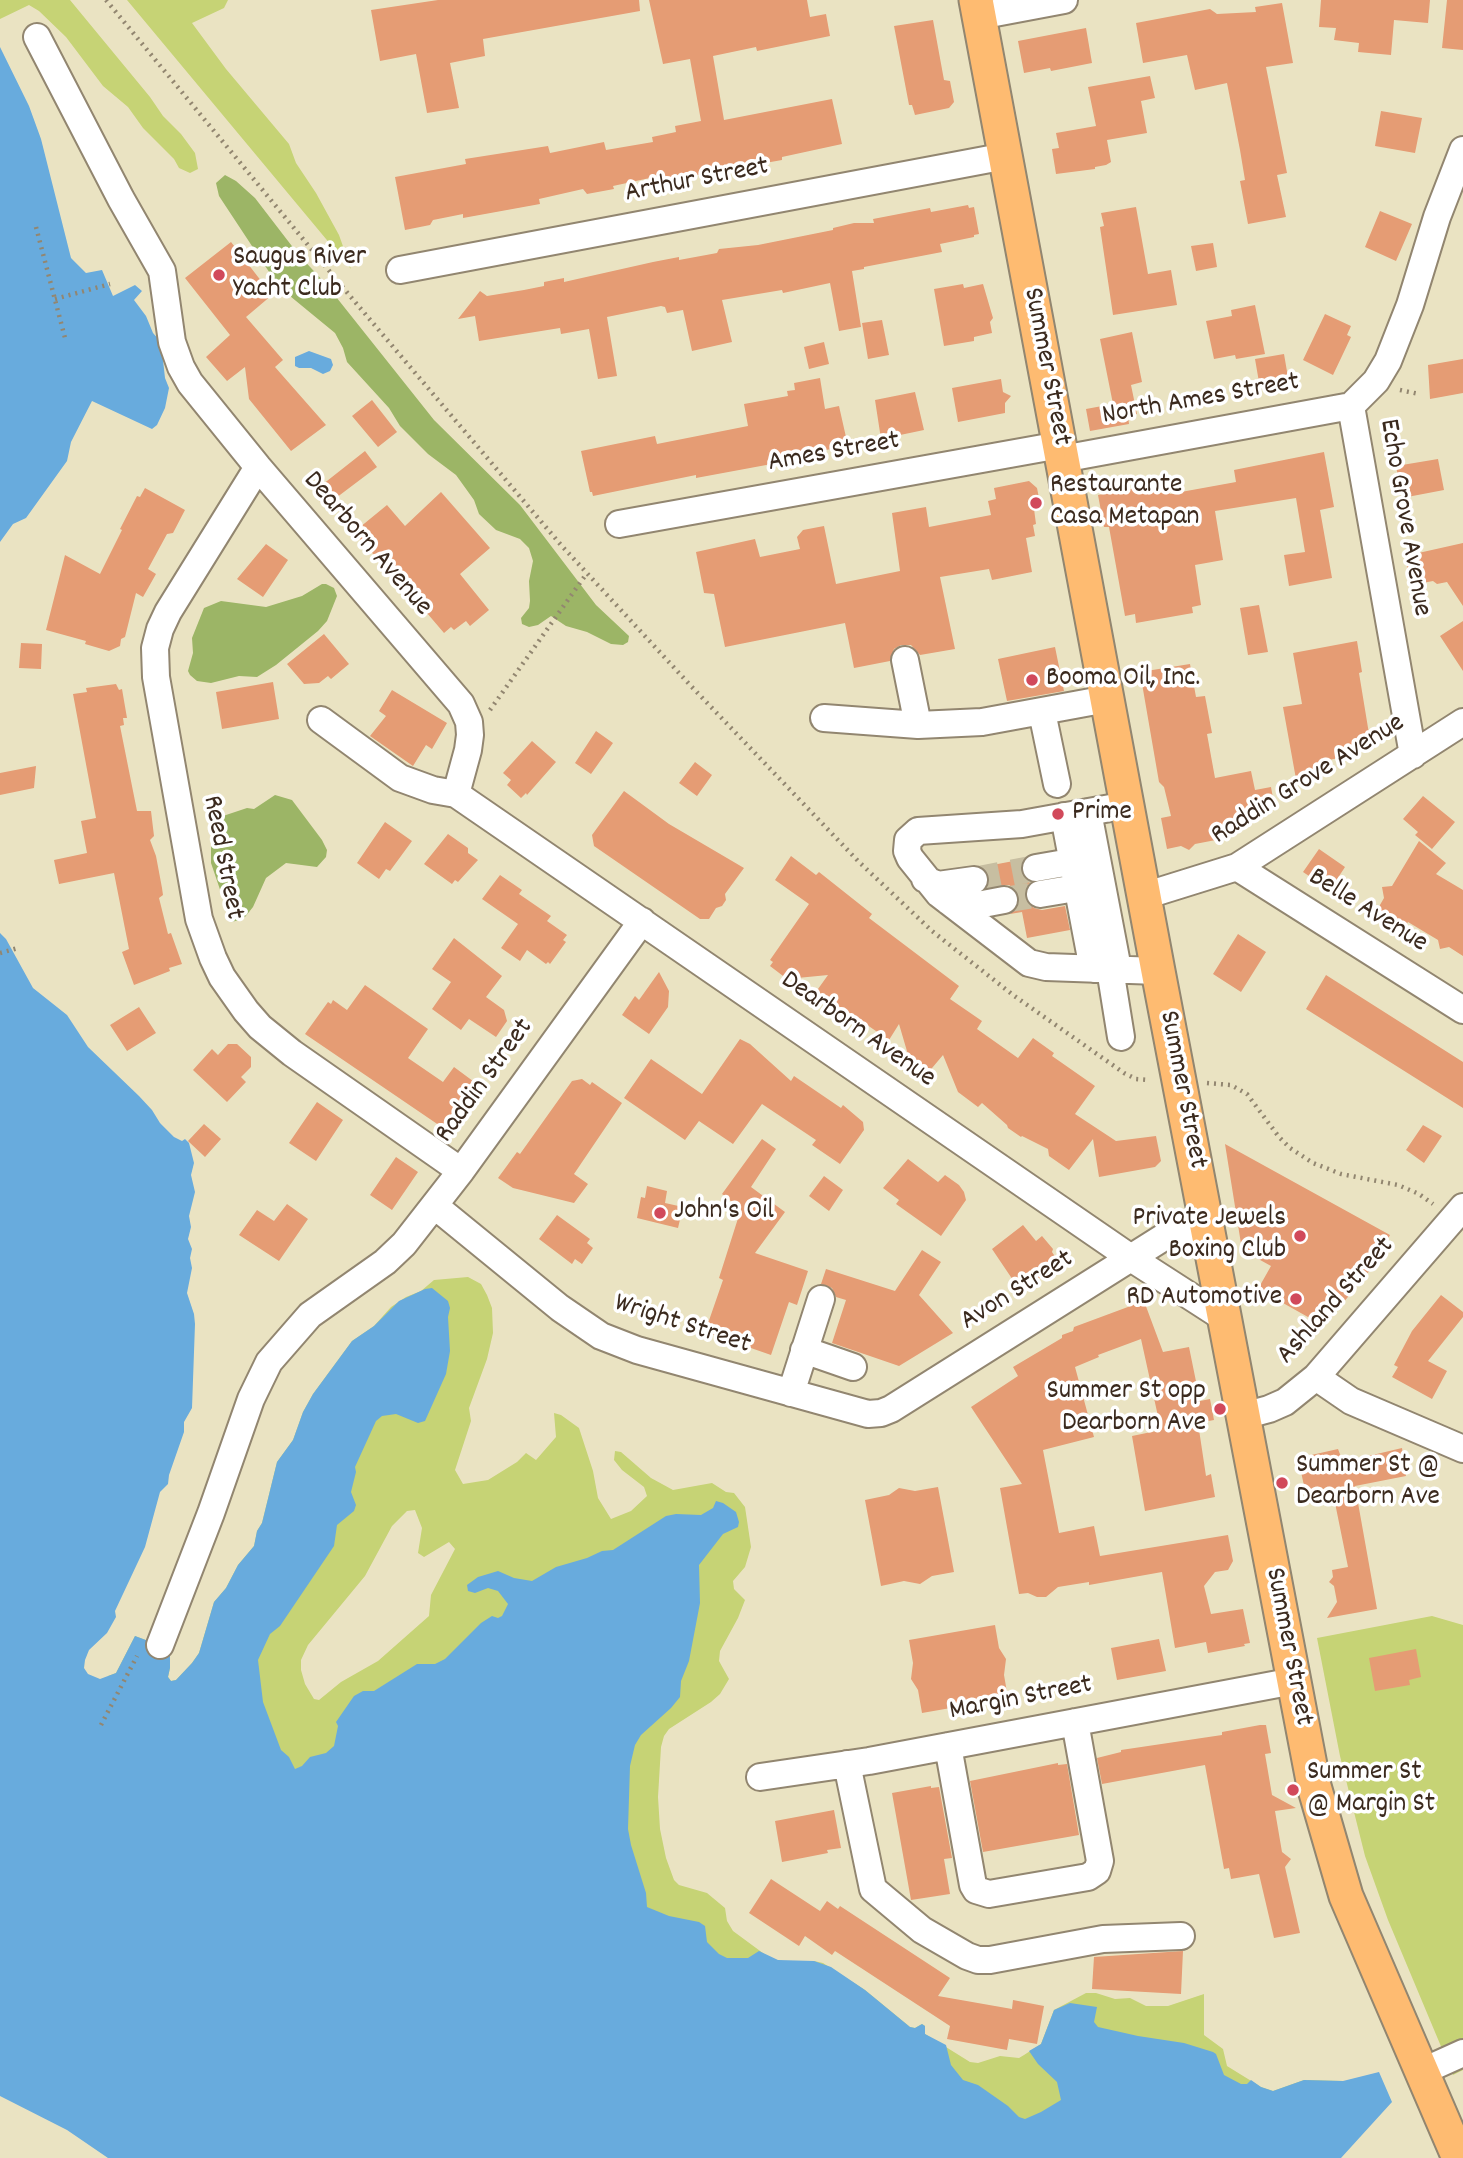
<!DOCTYPE html>
<html>
<head>
<meta charset="utf-8">
<style>
	body { margin:0 }
	canvas { display:block; background:#eae3c2 }
</style>
</head>
<body>
<canvas width="1463" height="2158"></canvas>
<script>
const g = document.querySelector('canvas').getContext('2d');
g.lineJoin = 'round';
function fillPath(path, color) {
  g.fillStyle = color;
  g.fill(path, 'evenodd');
}
function shape(rows) {
  const path = new Path2D();
  for (const r of rows) {
    path.moveTo(r[0], r[1]);
    for (let i = 2; i < r.length; i += 2) path.lineTo(r[i], r[i + 1]);
  }
  return path;
}
function trace(path, color, width, dash) {
  g.strokeStyle = color;
  g.lineWidth = width;
  g.lineCap = dash ? 'butt' : 'round';
  g.setLineDash(dash || []);
  g.stroke(path);
}
function drawText(font, color, halo, rows, align = 'center') {
  g.font = font + ' Dekko,sans-serif';
  g.lineWidth = 7;
  g.setLineDash([]);
  g.textBaseline = 'middle';
  g.strokeStyle = halo;
  g.fillStyle = color;
  for (const [text, x, y, turn = 0] of rows) {
    g.save();
    g.translate(x, y);
    g.rotate((+turn || 0) * Math.PI / 180);
    g.textAlign = isNaN(turn) ? turn : align;
    if (halo) g.strokeText(text, 0, 0);
    g.fillText(text, 0, 0);
    g.restore();
  }
}
const green = shape([
	[0,0,70,0,150,97,163,116,181,134,195,153,198,169,190,173,179,168,174,159,143,128,128,107,103,86,66,37,39,11,29,5,0,19],
	[127,0,228,0,224,8,192,23,226,69,289,144,296,163,316,193,339,235,351,269],
	[468,1277,481,1284,487,1295,492,1308,493,1333,487,1359,469,1408,471,1421,455,1470,463,1484,488,1480,517,1462,526,1453,536,1460,556,1437,554,1413,561,1415,579,1428,593,1471,598,1498,611,1519,631,1511,647,1496,644,1487,622,1470,614,1460,615,1451,621,1452,651,1478,673,1490,712,1483,726,1492,734,1493,745,1507,751,1547,745,1567,733,1581,734,1589,745,1600,738,1618,720,1651,719,1661,729,1679,720,1694,711,1702,669,1729,664,1736,661,1747,658,1797,660,1829,666,1858,674,1880,679,1885,707,1893,725,1908,727,1921,733,1931,771,1959,789,1962,814,1961,823,1963,865,1990,910,2027,915,2028,922,2024,925,2026,925,2034,970,2062,978,2063,1000,2056,1019,2058,1024,2055,1041,2044,1054,2010,1086,1993,1096,1993,1115,1999,1130,1998,1146,2006,1168,2006,1204,1994,1204,2035,1223,2049,1227,2066,1261,2087,1273,2091,1304,2080,1343,2081,947,2158,108,1676,116,1673,135,1636,170,1649,170,1668,168,1677,171,1681,176,1680,192,1663,199,1653,214,1602,226,1588,238,1565,254,1546,257,1531,262,1523,277,1462,293,1440,303,1412,313,1394,352,1341,374,1326,391,1307,406,1297,421,1291,434,1280],
	[415,1510,422,1528,418,1553,424,1557,449,1542,455,1549,431,1595,429,1616,378,1661,341,1682,319,1700,314,1699,305,1684,301,1670,301,1660,308,1645,365,1576,392,1526,407,1511],
	[1432,1616,1463,1625,1463,2070,1453,2075,1388,1920,1365,1856,1340,1756,1317,1638]
]);
const forest = shape([
	[225,175,236,181,255,198,298,254,325,283,434,420,520,505,596,605,629,636,628,642,623,645,611,644,587,632,566,626,551,616,538,625,529,627,522,624,521,618,529,608,530,601,529,581,533,561,529,548,520,539,496,530,479,514,474,500,456,475,428,454,400,426,389,408,347,362,343,348,335,333,279,287,219,196,216,183],
	[322,584,326,584,334,588,337,596,327,621,318,631,276,665,257,677,239,676,211,683,197,681,190,675,188,671,193,653,192,638,204,608,221,601,266,607,302,596],
	[275,795,292,800,322,840,327,850,326,857,317,867,286,863,266,878,253,907,245,917,240,920,231,922,211,863,211,830,215,822,223,816,247,808,254,809]
]);
const water = shape([
	[0,47,29,106,41,139,71,258,86,273,102,270,113,296,135,285,142,291,134,300,146,316,153,333,161,342,165,378,169,388,165,408,157,425,152,429,92,401,71,442,67,461,26,518,13,524,0,542],
	[309,351,331,359,333,365,330,371,323,374,311,368,299,368,295,366,295,357],
	[0,933,6,939,33,988,67,1015,88,1047,139,1096,152,1110,160,1123,174,1137,182,1141,185,1139,189,1143,194,1163,191,1175,195,1192,189,1216,191,1227,188,1239,192,1249,190,1258,192,1268,187,1293,194,1314,195,1324,192,1408,184,1422,184,1432,169,1475,168,1484,160,1492,145,1547,115,1611,116,1617,107,1633,89,1650,85,1660,84,1668,88,1674,100,1679,116,1673,135,1636,170,1649,170,1668,168,1677,171,1681,176,1680,192,1663,199,1653,214,1602,226,1588,238,1565,254,1546,257,1531,262,1523,277,1462,293,1440,303,1412,313,1394,352,1341,374,1326,399,1301,425,1289,432,1288,448,1301,450,1308,448,1317,450,1351,446,1374,425,1421,418,1423,396,1414,382,1416,376,1421,355,1467,356,1472,351,1492,356,1505,354,1511,337,1525,334,1546,280,1626,270,1634,258,1660,263,1702,281,1750,289,1757,295,1769,302,1766,310,1757,326,1753,334,1746,338,1726,336,1722,354,1696,363,1691,374,1691,417,1664,435,1664,445,1659,481,1623,492,1616,498,1618,502,1616,508,1604,498,1591,488,1588,475,1593,468,1591,467,1585,478,1577,498,1571,514,1578,532,1581,556,1567,587,1558,602,1551,613,1550,666,1516,676,1514,701,1515,713,1508,716,1501,723,1503,736,1512,739,1522,738,1527,723,1534,699,1565,700,1603,689,1661,681,1681,680,1697,671,1708,641,1735,635,1745,630,1766,628,1829,631,1845,646,1893,647,1907,669,1916,699,1922,705,1926,707,1942,719,1954,727,1958,748,1958,759,1951,778,1960,814,1961,831,1967,865,1990,910,2027,915,2028,922,2024,925,2026,925,2034,946,2045,951,2065,963,2080,978,2085,1008,2106,1019,2117,1025,2119,1041,2112,1061,2100,1057,2082,1038,2064,1029,2051,1041,2044,1054,2010,1070,2003,1097,2007,1094,2022,1098,2027,1138,2036,1184,2043,1213,2052,1216,2054,1224,2075,1241,2084,1247,2084,1251,2080,1261,2087,1273,2091,1304,2080,1343,2081,1379,2072,1392,2102,1341,2158,108,2158,67,2130,0,2096]
]);
const building = shape([
	[438,0,639,0,640,11,483,39,485,56,450,63,459,108,427,113,416,54,380,61,371,10],
	[649,0,807,0,810,17,826,14,830,36,757,51,756,47,713,56,724,120,832,99,842,144,782,157,782,160,686,177,659,182,659,176,613,186,614,189,587,194,583,189,539,199,540,204,463,218,463,214,433,220,430,225,405,230,395,177,466,164,465,159,548,146,550,153,604,142,606,150,653,142,652,137,676,132,675,126,701,121,690,59,663,64],
	[1321,0,1430,0,1428,23,1394,20,1391,55,1358,52,1359,43,1334,40,1336,28,1319,27],
	[1447,0,1463,0,1463,50,1442,48],
	[1282,3,1293,63,1266,67,1287,173,1277,175,1286,217,1248,224,1240,181,1245,180,1240,150,1227,83,1195,90,1187,55,1143,63,1136,23,1210,9,1217,14,1256,12,1255,7],
	[933,20,944,80,950,81,954,102,949,108,915,115,912,105,909,105,894,26],
	[1086,28,1092,63,1051,71,1050,68,1024,73,1018,41],
	[1150,76,1155,98,1141,101,1147,133,1107,140,1111,162,1106,165,1095,167,1095,169,1056,174,1052,149,1059,148,1056,133,1096,126,1088,87],
	[1381,111,1422,118,1415,153,1375,146],
	[968,205,969,208,974,207,979,234,974,235,974,237,940,244,942,252,864,267,864,269,852,271,861,327,839,331,830,283,783,293,782,290,722,300,732,342,692,351,683,310,667,313,665,307,661,306,607,317,617,376,598,379,589,329,561,334,560,328,479,341,475,316,458,319,480,291,487,296,524,290,544,286,544,282,564,278,564,282,653,262,679,257,679,260,717,253,719,249,758,245,833,230,833,228,854,223,874,223,873,219,930,208,931,212],
	[1136,207,1148,274,1171,270,1177,305,1113,315,1100,227,1104,226,1101,213],
	[1380,211,1412,224,1396,261,1365,247],
	[231,242,272,295,246,317,283,360,275,367,326,425,291,451,249,399,245,367,227,381,206,357,230,335,185,278],
	[1213,243,1217,267,1196,271,1191,246],
	[963,284,964,288,983,284,993,318,990,322,992,333,974,337,974,341,944,346,934,289],
	[1255,305,1265,354,1236,359,1235,355,1214,359,1206,321,1232,316,1231,310],
	[1325,314,1351,326,1347,335,1351,337,1333,375,1303,360],
	[882,320,889,355,868,359,862,323],
	[1132,332,1142,382,1131,385,1137,414,1128,416,1129,424,1090,431,1086,409,1113,404,1100,339],
	[824,342,829,364,809,369,804,347],
	[1284,354,1289,383,1260,388,1255,359],
	[1463,359,1463,393,1430,399,1428,365],
	[820,378,825,409,839,406,848,446,776,459,777,463,696,478,696,475,593,496,592,492,590,492,581,451,655,436,657,444,748,426,744,404,788,396,787,391,795,390,794,383],
	[1001,379,1003,392,1011,396,1005,403,1005,413,958,422,952,388],
	[915,392,924,430,881,439,875,400],
	[372,400,397,432,378,447,352,416],
	[365,451,377,467,324,507,313,492],
	[1324,452,1334,507,1320,510,1332,578,1289,586,1284,555,1305,552,1296,498,1215,511,1223,560,1195,565,1201,605,1192,607,1193,613,1136,623,1135,614,1125,616,1109,527,1104,527,1098,495,1158,484,1160,493,1169,491,1170,494,1236,482,1234,470],
	[1438,459,1444,490,1402,498,1396,466],
	[1029,481,1037,488,1041,508,1034,509,1036,524,1033,525,1035,536,1026,538,1032,572,992,580,989,569,940,577,955,649,920,655,911,645,901,645,894,649,890,661,854,668,845,623,725,647,714,594,704,593,696,552,755,539,760,557,800,549,797,537,803,530,824,526,836,584,900,571,892,513,926,507,929,527,991,515,988,501,996,499,994,488],
	[145,488,185,510,173,533,167,534,148,569,156,574,143,597,136,593,125,637,121,639,120,646,109,651,85,644,86,641,46,630,65,555,100,574,122,530,120,529,137,496,140,497],
	[441,492,490,548,460,574,489,610,470,626,466,621,454,630,451,627,444,633,409,592,407,593,354,532,387,505,405,526],
	[1463,543,1463,606,1447,582,1437,584,1433,581,1417,584,1409,577,1405,556],
	[266,544,288,560,263,597,237,579],
	[1259,605,1268,652,1248,655,1240,608],
	[1463,621,1463,671,1440,636],
	[324,634,349,664,331,679,328,676,319,683,304,684,287,664],
	[1357,641,1362,672,1359,673,1371,746,1360,748,1361,754,1323,761,1325,774,1296,779,1283,707,1302,704,1293,653],
	[21,643,42,644,41,669,19,668],
	[1055,647,1064,691,1007,701,998,659],
	[1190,664,1196,697,1205,696,1212,733,1207,734,1215,778,1251,771,1255,790,1271,787,1275,809,1241,815,1243,828,1219,831,1221,839,1195,844,1189,850,1181,846,1167,849,1161,818,1171,816,1164,787,1159,782,1140,672],
	[273,682,279,719,222,729,216,692],
	[116,684,119,690,122,689,127,718,123,718,124,725,120,726,137,811,151,811,154,836,150,840,156,856,162,888,163,895,159,898,168,934,171,933,182,964,169,968,170,971,134,985,122,952,129,949,114,873,59,884,54,860,87,853,81,821,96,818,73,694,87,692,86,688],
	[392,690,447,723,432,749,426,745,413,766,370,736,386,716,379,711],
	[596,731,613,743,591,774,575,763],
	[532,741,556,762,527,795,526,793,521,798,507,785,511,780,503,773],
	[695,762,712,775,697,796,679,783],
	[36,766,34,788,0,795,0,773],
	[624,791,669,824,744,868,725,894,726,900,722,906,716,908,709,919,700,919,594,846,592,835],
	[1423,796,1455,822,1432,849,1415,835,1418,832,1403,819],
	[385,822,412,841,390,871,386,869,379,879,357,863],
	[448,834,468,848,468,853,478,860,458,882,455,880,452,884,424,864],
	[1419,841,1446,863,1436,874,1463,890,1463,956,1449,947,1440,949,1438,940,1408,922,1403,930,1399,931,1380,919,1377,910,1384,898,1382,887,1392,886],
	[1319,849,1345,867,1330,890,1303,872],
	[791,856,816,875,819,872,872,914,869,918,959,986,950,999,982,1021,977,1029,1018,1058,1033,1038,1054,1053,1052,1056,1095,1086,1075,1114,1116,1141,1156,1136,1161,1161,1155,1167,1099,1177,1093,1139,1069,1170,1049,1156,1048,1149,1022,1136,1021,1137,1008,1128,1007,1125,982,1103,978,1107,958,1092,943,1055,927,1074,914,1064,909,1058,899,1024,889,1040,841,1007,830,1008,813,996,828,975,787,979,770,966,773,962,770,960,809,904,775,880],
	[1024,859,1020,870,1024,878,1030,882,1025,889,1024,896,1027,903,1034,908,1042,910,1065,906,1070,930,1027,938,1022,912,1010,914,1019,905,1019,896,1016,890,1009,885,988,887,989,877,982,867],
	[500,875,522,890,519,894,551,916,547,921,567,935,563,940,566,942,550,964,548,962,546,964,527,950,520,961,501,948,518,924,482,899],
	[1238,934,1266,952,1241,992,1213,974],
	[454,938,502,976,486,997,504,1010,507,1021,496,1037,469,1019,461,1030,432,1009,451,982,432,969],
	[659,972,669,991,668,1007,649,1034,622,1015,635,996,639,1000],
	[1326,975,1463,1062,1463,1108,1306,1009],
	[365,985,428,1029,408,1058,443,1082,454,1067,481,1087,469,1103,470,1108,465,1115,460,1116,449,1132,305,1034,328,1002,331,1004,333,1000,347,1010],
	[139,1007,156,1033,127,1051,110,1025],
	[740,1039,750,1044,791,1081,794,1076,841,1108,843,1105,863,1122,864,1130,840,1164,812,1145,816,1140,762,1104,733,1144,699,1121,685,1140,624,1098,651,1059,702,1094],
	[228,1044,237,1044,251,1057,251,1067,241,1077,246,1082,227,1102,193,1070,212,1049,218,1055],
	[582,1079,590,1085,592,1082,622,1103,574,1174,588,1184,574,1203,513,1188,498,1178,517,1152,520,1154,572,1081],
	[317,1102,343,1120,316,1161,289,1143],
	[204,1124,221,1139,205,1157,188,1141],
	[1423,1125,1442,1136,1424,1163,1406,1150],
	[762,1139,776,1149,751,1187,785,1212,755,1253,808,1271,797,1305,789,1302,771,1355,705,1332,723,1280,719,1278,741,1209,722,1194],
	[1225,1144,1390,1235,1382,1250,1385,1252,1324,1326,1258,1289,1271,1266,1242,1250],
	[396,1157,418,1172,392,1210,370,1195],
	[908,1159,938,1182,945,1175,959,1185,964,1192,966,1200,941,1236,896,1204,899,1200,883,1188],
	[824,1176,843,1190,829,1211,809,1196],
	[647,1186,667,1191,665,1203,683,1207,678,1228,637,1218,641,1197,645,1198],
	[287,1204,308,1219,279,1261,239,1235,257,1210,274,1221],
	[557,1215,590,1239,587,1243,593,1248,582,1264,575,1259,572,1264,539,1239],
	[1023,1225,1036,1241,1042,1236,1053,1249,1052,1252,1056,1258,1055,1266,1021,1292,992,1249],
	[922,1250,941,1262,919,1295,953,1333,899,1366,832,1343,846,1300,836,1297,832,1288,821,1284,826,1269,895,1291],
	[1441,1295,1463,1312,1463,1317,1428,1361,1447,1371,1432,1399,1392,1377,1398,1367,1394,1365,1412,1331],
	[1144,1301,1163,1352,1189,1347,1200,1401,1210,1399,1214,1420,1198,1423,1206,1476,1211,1474,1215,1497,1145,1511,1132,1436,1161,1430,1141,1339,1098,1355,1099,1357,1075,1367,1094,1437,1043,1450,1059,1533,1094,1526,1100,1556,1228,1535,1233,1561,1228,1570,1215,1572,1204,1586,1211,1614,1243,1609,1250,1643,1244,1644,1245,1646,1208,1653,1206,1642,1175,1648,1162,1572,1089,1585,1089,1582,1058,1587,1046,1597,1037,1597,1028,1593,1019,1594,1000,1488,1022,1484,971,1407,1018,1376,1013,1367,1062,1338,1062,1335,1073,1331,1074,1327],
	[1402,1448,1406,1476,1355,1486,1377,1609,1327,1618,1337,1602,1334,1586,1329,1582,1333,1577,1332,1570,1348,1567,1334,1498,1308,1504,1298,1458,1338,1449,1343,1462],
	[938,1487,954,1572,932,1576,920,1584,904,1581,881,1586,865,1500,889,1495,899,1488,915,1491],
	[995,1625,999,1648,1006,1659,1004,1675,1008,1698,922,1713,918,1690,911,1679,913,1663,909,1640],
	[1159,1639,1166,1671,1117,1680,1111,1648],
	[1416,1649,1421,1677,1409,1680,1410,1685,1375,1691,1369,1658],
	[1260,1725,1266,1725,1271,1753,1265,1754,1272,1795,1296,1808,1275,1811,1282,1852,1291,1859,1285,1867,1300,1933,1274,1938,1259,1874,1231,1879,1229,1868,1224,1869,1205,1765,1102,1784,1097,1758,1121,1752,1121,1750,1222,1735,1222,1732],
	[1058,1763,1058,1765,1067,1764,1079,1835,983,1852,970,1781],
	[931,1786,931,1788,939,1787,952,1858,944,1859,950,1894,911,1900,892,1793],
	[834,1810,841,1848,827,1850,828,1853,782,1862,775,1821],
	[771,1879,820,1911,827,1901,838,1909,840,1906,950,1978,938,1996,1012,2009,1013,2000,1044,2006,1037,2044,1009,2039,1007,2050,947,2039,950,2026,835,1951,832,1955,805,1936,799,1946,749,1913],
	[1183,1951,1181,1994,1092,1989,1094,1957]
]);
const minorTunnel = shape([
	[974,880,1036,868],
	[1004,900,1040,894]
]);
const path = shape([
	[106,0,350,296,561,545,691,686,859,862,932,931,1013,995,1124,1073,1136,1079,1149,1080],
	[36,227,65,338],
	[55,299,110,284],
	[1400,390,1419,394],
	[490,710,587,573],
	[0,953,18,948],
	[1207,1083,1231,1085,1247,1094,1279,1137,1290,1148,1313,1163,1341,1174,1398,1185,1419,1194,1433,1204],
	[101,1725,137,1656]
]);
const minor = shape([
	[979,16,1064,0],
	[37,37,121,199,162,271,172,342,181,367,190,383,258,467,461,704,469,722,470,735,468,750,456,794],
	[400,270,1006,156],
	[1351,406,1413,755],
	[1062,459,1351,406,1376,381,1388,361,1410,305,1437,217,1463,150],
	[258,467,168,612,160,629,155,648,156,677,199,919,213,958,222,977,246,1011,260,1027,292,1053,461,1171],
	[619,524,1060,445],
	[905,660,918,725],
	[1042,712,1057,784],
	[824,718,918,725,982,722,1107,699],
	[321,720,400,778,433,790,456,794,1131,1258,1224,1318],
	[1127,805,1022,824,918,831,908,840,907,851,910,858,939,894,1029,963,1046,967,1158,971],
	[1088,812,1118,969],
	[1064,816,1093,969],
	[1237,867,1463,1010],
	[1036,868,1059,864],
	[925,879,938,885,974,880],
	[1040,894,1064,890],
	[1144,896,1237,867,1463,722],
	[948,901,958,906,967,907,1004,900],
	[1110,969,1121,1037],
	[435,1206,560,1308,601,1336,637,1350,868,1414,881,1413,891,1409,1164,1237,1207,1225],
	[804,1350,853,1367],
	[1316,1377,1351,1401,1463,1449],
	[791,1393,821,1299],
	[1243,1416,1269,1409,1285,1402,1316,1377,1463,1207],
	[160,1645,211,1513,251,1399,269,1362,310,1315,385,1262,404,1244,461,1171,642,921],
	[948,1746,973,1885,976,1890,989,1894,1088,1877,1097,1871,1100,1861,1075,1722],
	[847,1764,873,1889,922,1930,967,1956,978,1960,990,1960,1103,1939,1181,1936],
	[760,1777,869,1761,1294,1681],
	[1421,2072,1463,2053]
]);
const major = shape([
	[976,0,1158,971,1314,1786,1346,1896,1459,2158]
]);
const markers = [
	[219,275,7,"#d1495b"],
	[1036,503,7,"#d1495b"],
	[1032,680,7,"#d1495b"],
	[1058,814,7,"#d1495b"],
	[660,1213,7,"#d1495b"],
	[1300,1236,7,"#d1495b"],
	[1296,1299,7,"#d1495b"],
	[1220,1409,7,"#d1495b"],
	[1282,1483,7,"#d1495b"],
	[1293,1790,7,"#d1495b"]
];
const streetNames = [
	["Arthur Street",697,182,-11],
	["Summer Street",1045,367,79],
	["North Ames Street",1201,401,-10],
	["Ames Street",834,454,-10],
	["Echo Grove Avenue",1403,518,80],
	["Dearborn Avenue",366,545,49],
	["Raddin Grove Avenue",1309,781,-32],
	["Reed Street",221,858,79],
	["Belle Avenue",1367,912,32],
	["Dearborn Avenue",857,1031,35],
	["Raddin Street",486,1082,-54],
	["Summer Street",1181,1090,79],
	["Avon Street",1018,1292,-32],
	["Ashland Street",1337,1302,-48],
	["Wright Street",682,1326,18],
	["Summer Street",1287,1647,79],
	["Margin Street",1021,1700,-11]
];
const poiNames = [
	["Saugus River",233,259],
	["Yacht Club",233,291],
	["Restaurante",1050,487],
	["Casa Metapan",1050,519],
	["Booma Oil, Inc.",1046,680],
	["Prime",1072,814],
	["John's Oil",674,1213],
	["Private Jewels",1286,1220,"right"],
	["Boxing Club",1286,1252,"right"],
	["RD Automotive",1282,1299,"right"],
	["Summer St opp",1206,1393,"right"],
	["Dearborn Ave",1206,1425,"right"],
	["Summer St @",1296,1467],
	["Dearborn Ave",1296,1499],
	["Summer St",1307,1774],
	["@ Margin St",1307,1806]
];
fillPath(green, '#c6d375');
fillPath(forest, '#9cb566');
fillPath(water, '#68abdd');
fillPath(building, '#e59c74');
trace(minorTunnel, '#c7bea1', 26, [26, 13]);
trace(minor, '#928670', 30);
trace(major, '#928670', 37);
trace(path, '#928670', 4.5, [2, 5]);
trace(minor, '#fff', 26);
trace(major, '#febb71', 33);
for (const [x, y, r, color] of markers) {
  const dot = new Path2D();
  dot.arc(x, y, r, 0, 2 * Math.PI);
  g.fillStyle = color;
  g.fill(dot);
  trace(dot, '#fff', 2.5);
}
drawText('28px', '#3b2a1e', '#fff', streetNames);
drawText('28px', '#3b2a1e', '#fff', poiNames, 'left');
</script>
</body>
</html>
